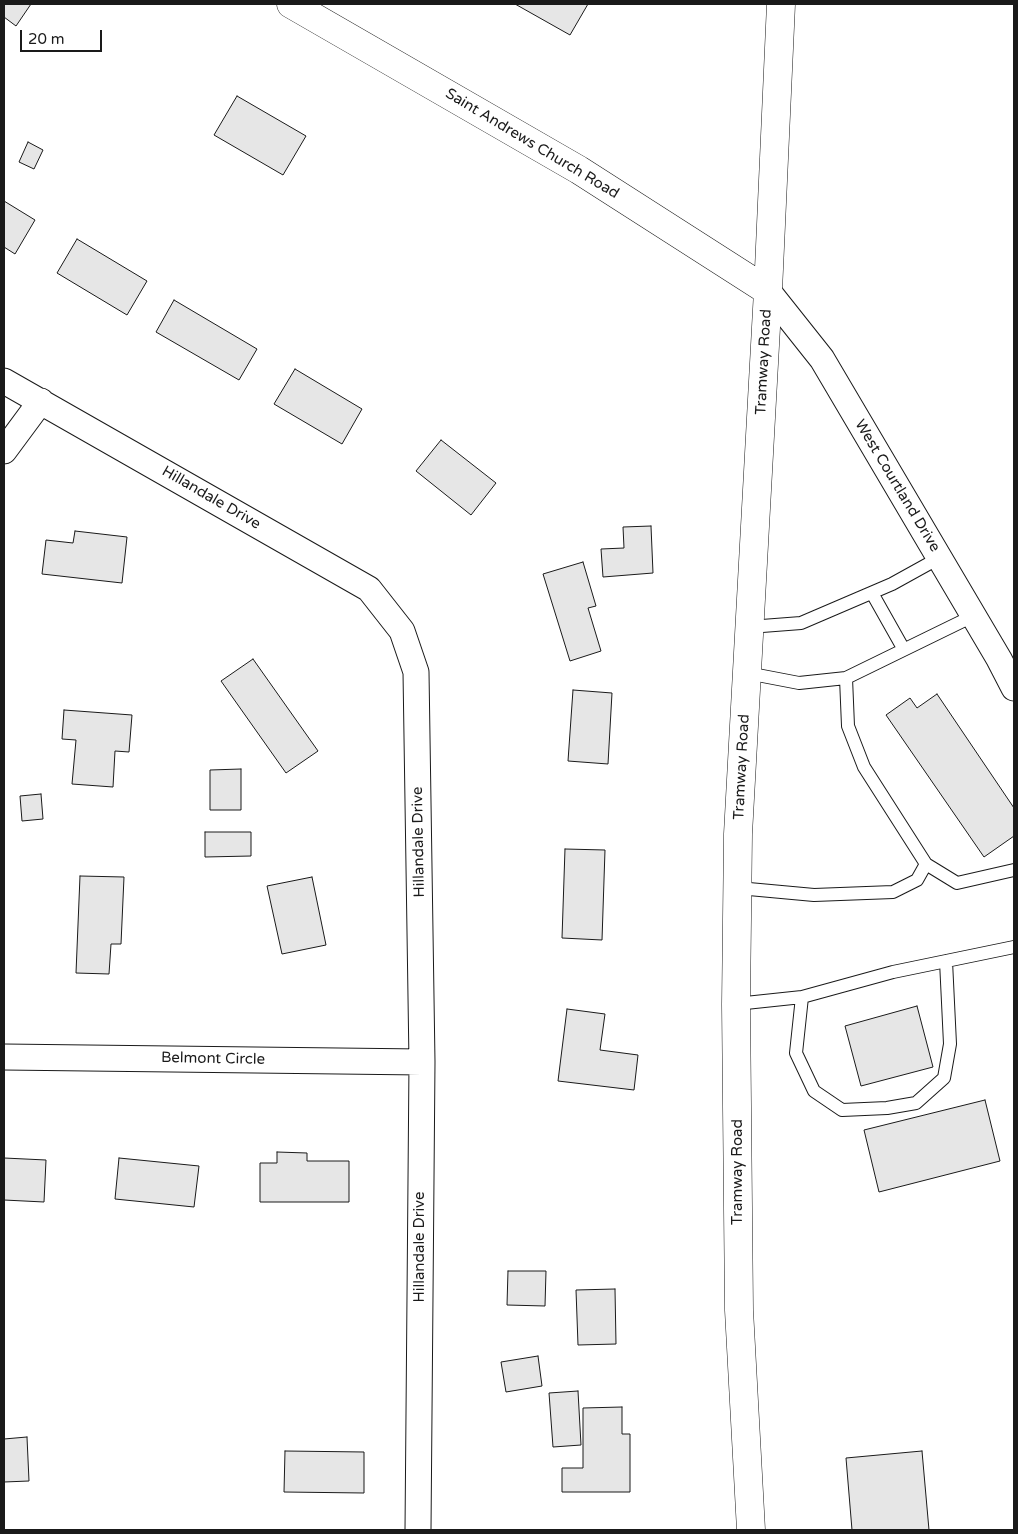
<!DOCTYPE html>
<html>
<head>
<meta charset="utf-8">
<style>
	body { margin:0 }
	#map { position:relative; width:1018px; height:1534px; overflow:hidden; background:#fff; font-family:"Varela Round",sans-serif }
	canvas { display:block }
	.frame { position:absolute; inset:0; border:5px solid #1a1a1a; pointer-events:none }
	.scale { position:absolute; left:20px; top:30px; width:82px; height:22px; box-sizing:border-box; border:2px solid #1a1a1a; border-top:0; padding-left:6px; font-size:15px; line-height:18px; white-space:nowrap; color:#1a1a1a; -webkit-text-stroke:4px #fff; paint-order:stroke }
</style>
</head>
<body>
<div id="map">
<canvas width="1018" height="1534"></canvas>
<div class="frame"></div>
<div class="scale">20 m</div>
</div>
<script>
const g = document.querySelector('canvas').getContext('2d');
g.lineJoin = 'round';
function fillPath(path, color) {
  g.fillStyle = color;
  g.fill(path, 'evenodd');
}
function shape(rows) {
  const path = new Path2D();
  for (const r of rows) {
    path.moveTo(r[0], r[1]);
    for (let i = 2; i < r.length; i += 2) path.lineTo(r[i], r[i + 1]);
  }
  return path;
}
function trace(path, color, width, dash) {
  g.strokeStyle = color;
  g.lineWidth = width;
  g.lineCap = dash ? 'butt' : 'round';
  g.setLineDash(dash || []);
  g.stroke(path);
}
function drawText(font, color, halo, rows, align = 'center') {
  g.font = font + ' "Varela Round",sans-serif';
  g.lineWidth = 4;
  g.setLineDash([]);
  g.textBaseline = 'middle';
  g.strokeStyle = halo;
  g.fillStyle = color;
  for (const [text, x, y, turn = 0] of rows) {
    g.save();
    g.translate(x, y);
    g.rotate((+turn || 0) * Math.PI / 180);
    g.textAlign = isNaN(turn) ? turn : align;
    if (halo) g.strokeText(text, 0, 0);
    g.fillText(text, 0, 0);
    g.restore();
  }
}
const building = shape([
	[4,4,31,4,16,26,4,17,4,4],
	[515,4,588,4,570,35,515,4],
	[237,96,306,136,283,175,214,135,237,96],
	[28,142,43,150,34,169,19,162,28,142],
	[4,201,35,220,15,254,4,247,4,201],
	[77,239,147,281,127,315,57,273,77,239],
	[174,300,257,349,239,380,156,332,174,300],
	[295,369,362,409,342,444,274,404,295,369],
	[441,440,496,483,471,515,416,471,441,440],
	[651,526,653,573,603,577,601,549,624,548,623,527,651,526],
	[75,531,127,537,122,583,42,574,46,540,73,543,75,531],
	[583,562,596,606,588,608,601,651,570,661,543,574,583,562],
	[253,659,318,751,286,773,221,681,253,659],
	[573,690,612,693,608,764,568,761,573,690],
	[937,694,1014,808,1014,836,984,857,886,715,910,698,917,708,937,694],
	[64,710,132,715,129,752,115,751,113,787,72,784,76,740,62,739,64,710],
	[241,769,241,810,210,810,210,770,241,769],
	[41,794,43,819,22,821,20,796,41,794],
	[205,832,251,832,251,856,205,857,205,832],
	[565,849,605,850,602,940,562,938,565,849],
	[80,876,124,877,121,944,111,944,109,974,76,973,80,876],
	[312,877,326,945,282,954,267,886,312,877],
	[917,1006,933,1067,861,1086,845,1026,917,1006],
	[567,1009,605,1014,600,1050,638,1055,634,1090,558,1081,567,1009],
	[985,1100,1000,1161,879,1192,864,1130,985,1100],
	[277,1152,307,1153,307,1161,349,1161,349,1202,260,1202,260,1163,277,1163,277,1152],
	[4,1158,46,1160,44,1202,4,1200,4,1158],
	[119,1158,199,1166,194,1207,115,1199,119,1158],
	[508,1271,546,1271,545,1306,507,1305,508,1271],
	[615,1289,616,1344,578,1345,576,1290,615,1289],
	[538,1356,542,1386,506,1392,501,1362,538,1356],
	[578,1391,581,1445,553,1447,549,1393,578,1391],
	[622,1407,622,1434,630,1434,630,1492,562,1492,562,1468,583,1468,583,1408,622,1407],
	[27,1437,29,1481,4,1482,4,1439,27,1437],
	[285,1451,364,1452,364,1493,284,1492,285,1451],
	[922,1451,929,1530,852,1530,846,1458,922,1451]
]);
const lane = shape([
	[872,593,903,648],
	[749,627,801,623,892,584,939,558],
	[747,673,799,683,846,678,973,616],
	[846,678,848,726,864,767,926,864,957,883,1014,870],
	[738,888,814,895,893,892,917,880,926,864],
	[802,997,796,1053,814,1091,842,1110,887,1108,916,1103,944,1078,950,1044,946,961],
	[736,1004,802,997,893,972,1014,947]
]);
const street = shape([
	[768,291,822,359,999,659,1014,688],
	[4,381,369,589,402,631,416,672,422,1062,418,1530],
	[4,451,41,401],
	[4,1057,422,1062]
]);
const secondary = shape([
	[291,4,579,170,768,291],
	[751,1530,739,1310,736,1004,738,834,768,291,781,4]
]);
const streetNames = [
	["Saint Andrews Church Road",532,144,31],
	["Tramway Road",764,362,-87],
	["West Courtland Drive",897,486,59],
	["Hillandale Drive",211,498,30],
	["Tramway Road",742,767,-87],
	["Hillandale Drive",419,842,-91],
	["Belmont Circle",213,1059,1],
	["Tramway Road",738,1172,-90],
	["Hillandale Drive",420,1247,-90]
];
fillPath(building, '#e6e6e6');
trace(building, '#1a1a1a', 1);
trace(lane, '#1a1a1a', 14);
trace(street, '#1a1a1a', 27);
trace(secondary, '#1a1a1a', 29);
trace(lane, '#fff', 12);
trace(street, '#fff', 25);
trace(secondary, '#fff', 28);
drawText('15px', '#1a1a1a', '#fff', streetNames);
</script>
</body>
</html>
